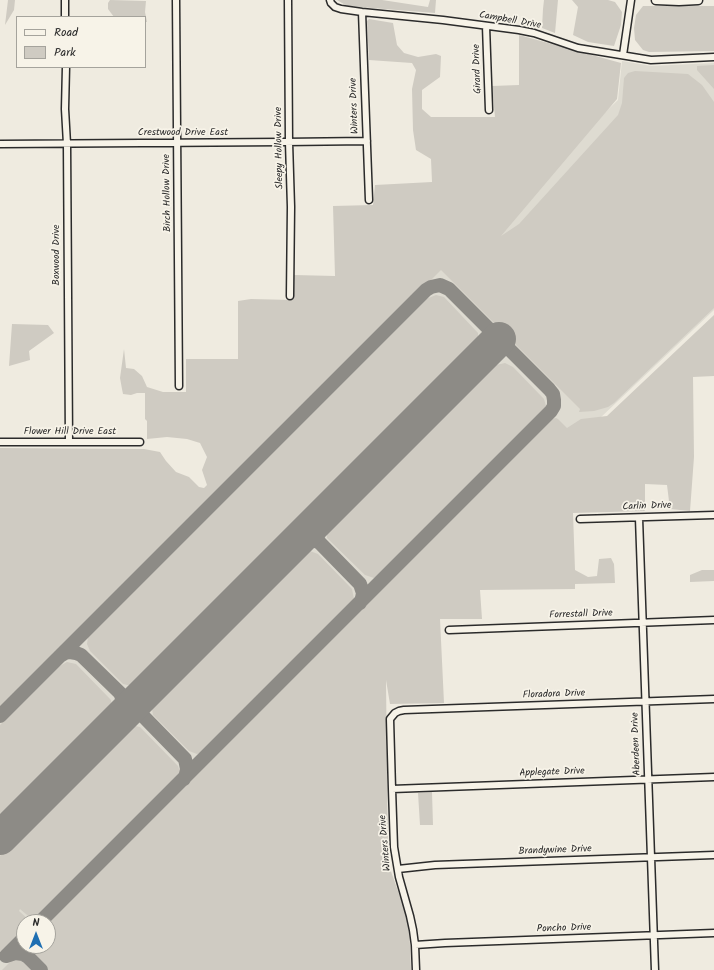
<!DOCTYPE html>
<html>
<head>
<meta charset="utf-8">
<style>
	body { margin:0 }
	#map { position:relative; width:714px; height:970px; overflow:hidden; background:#efebe0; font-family:Kalam,sans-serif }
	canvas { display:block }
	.legend { position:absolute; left:16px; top:16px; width:130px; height:52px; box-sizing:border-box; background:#f7f3e8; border:1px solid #a5a39c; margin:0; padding:5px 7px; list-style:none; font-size:12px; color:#2b2b2b }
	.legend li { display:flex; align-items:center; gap:8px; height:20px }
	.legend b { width:20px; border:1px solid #a5a39c }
	.north { position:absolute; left:16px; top:914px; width:40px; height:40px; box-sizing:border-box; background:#f7f3e8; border:1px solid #a5a39c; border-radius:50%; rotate:0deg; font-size:11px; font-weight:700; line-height:16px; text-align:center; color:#2b2b2b }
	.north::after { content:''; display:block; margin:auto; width:14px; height:18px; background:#1f6fb2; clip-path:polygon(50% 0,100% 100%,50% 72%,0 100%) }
</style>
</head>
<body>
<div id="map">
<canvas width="714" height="970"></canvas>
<ul class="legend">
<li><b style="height:5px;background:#f7f3e8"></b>Road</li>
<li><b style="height:11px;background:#cfcbc2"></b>Park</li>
</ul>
<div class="north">N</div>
</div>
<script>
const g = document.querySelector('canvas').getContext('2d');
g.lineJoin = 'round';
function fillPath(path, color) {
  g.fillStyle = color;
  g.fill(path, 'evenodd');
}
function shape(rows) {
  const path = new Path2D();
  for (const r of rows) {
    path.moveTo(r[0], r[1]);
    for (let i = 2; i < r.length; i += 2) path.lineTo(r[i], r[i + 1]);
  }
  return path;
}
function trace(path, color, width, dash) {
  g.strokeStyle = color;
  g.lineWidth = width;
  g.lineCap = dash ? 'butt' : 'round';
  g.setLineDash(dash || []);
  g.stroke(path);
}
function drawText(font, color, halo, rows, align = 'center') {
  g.font = font + ' Kalam,sans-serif';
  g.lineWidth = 3.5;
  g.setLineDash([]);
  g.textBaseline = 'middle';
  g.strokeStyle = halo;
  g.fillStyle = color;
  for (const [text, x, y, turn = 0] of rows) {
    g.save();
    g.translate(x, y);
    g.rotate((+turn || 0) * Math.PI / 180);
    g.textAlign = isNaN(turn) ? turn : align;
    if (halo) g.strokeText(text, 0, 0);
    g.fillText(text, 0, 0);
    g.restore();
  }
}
const built = shape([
	[622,61,651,66,714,63,714,310,178,818,195,970,0,970,0,653,70,624,618,100],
	[24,922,48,922,48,946,24,946]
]);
const green = shape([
	[8,0,15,0,14,10,5,25],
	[110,0,146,1,145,12,147,22,145,22,145,17,114,17,108,9,108,3],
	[337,0,382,0,428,7,430,0,436,0,435,13,347,6],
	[544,0,558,0,555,33,542,28,543,9],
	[572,0,608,0,615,2,622,12,621,25,614,46,588,42,573,35,578,7],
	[643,6,714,6,714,51,649,52,643,50,635,40,634,28,636,15],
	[369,19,393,23,397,45,404,53,418,57,436,54,441,56,440,77,422,90,422,109,431,117,495,117,492,86,519,85,519,35,621,63,617,99,501,236,519,224,618,115,622,103,624,78,628,73,635,71,688,74,702,85,714,102,714,308,614,403,608,407,594,411,579,412,580,409,441,270,218,493,216,492,212,496,212,499,0,710,0,448,144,449,160,452,166,461,176,472,189,477,199,487,204,488,207,485,202,470,207,457,200,443,187,439,167,437,147,439,147,421,145,419,145,393,137,393,131,395,123,394,122,389,120,378,124,349,126,368,134,369,142,376,147,387,163,392,186,392,186,359,238,359,238,301,251,299,292,300,294,275,335,276,333,206,373,205,375,185,432,182,431,159,416,150,413,130,412,89,416,70,412,63,369,60,367,21],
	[714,65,714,89,697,70,697,66],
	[436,295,444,297,478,333,478,342,473,351,141,682,132,686,123,684,90,651,87,644,88,637,426,299],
	[714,315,714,376,693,377,694,457,690,511,670,509,667,485,645,484,645,511,573,513,575,570,588,577,597,576,599,559,611,558,614,564,615,583,575,584,575,589,480,590,482,619,440,619,444,703,390,704,386,680,388,863,409,922,411,970,48,970,33,955,30,946,48,946,48,923,551,419,556,418,558,419,567,428,581,419,607,416],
	[12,324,48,325,54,333,29,351,30,360,9,366],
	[505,363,513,367,544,399,546,406,544,413,381,575,374,578,365,575,327,538,327,532,331,525,486,368,496,365],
	[310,551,318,554,352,589,354,599,351,605,206,751,197,754,189,751,153,715,152,709,154,701,301,554],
	[702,570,714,570,714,581,690,582,690,575],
	[67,662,76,664,111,700,112,707,108,714,0,823,0,725,58,667],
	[135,726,140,727,178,766,180,772,178,778,36,921,33,920,20,909,19,911,31,922,24,922,24,932,0,956,0,856,126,729],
	[432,792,433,825,420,825,418,793],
	[18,959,26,962,33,970,2,970,11,961]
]);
const taxiway = shape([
	[320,518,315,530,317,538,320,543],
	[296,542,307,538,314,540,320,543,360,584,363,593,362,598,360,603],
	[60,656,65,653,70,652,76,653,81,655,120,693,123,700,124,706,120,718],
	[143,695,140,705,141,714,145,718,185,759,187,769,186,774,184,779],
	[0,716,426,290,431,287,440,285,449,289,549,389,553,394,554,400,554,406,551,411,40,922],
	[6,956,15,953,23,954,28,957,41,970],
	[6,956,24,938]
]);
const runway = shape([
	[0,838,499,339]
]);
const street = shape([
	[65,0,65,17],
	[176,0,179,386],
	[288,0,289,142,291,207,290,296],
	[330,0,331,3,335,7,341,9,362,12,443,20,519,30,534,33,578,48,651,60,714,57],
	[362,12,369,200],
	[486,26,489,110],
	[623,55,631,0],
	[66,67,65,109,67,144,69,442],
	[0,144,284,142,367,141],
	[0,442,140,442],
	[639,518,655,970],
	[580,519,714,515],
	[449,630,714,620],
	[392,789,714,777],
	[398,869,435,865,714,855],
	[415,945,445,943,714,933],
	[416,970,415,945,413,930,410,916,399,877,394,847,392,789,390,719,395,713,399,711,404,710,714,699]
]);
const secondary = shape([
	[656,0,679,1,698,0]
]);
const streetNames = [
	["Campbell Drive",510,21,10],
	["Girard Drive",478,69,-92],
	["Winters Drive",355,106,-92],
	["Crestwood Drive East",183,133],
	["Sleepy Hollow Drive",280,148,-91],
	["Birch Hollow Drive",168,193,-91],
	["Boxwood Drive",57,255,-90],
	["Flower Hill Drive East",70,432],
	["Carlin Drive",647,507,-2],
	["Forrestall Drive",581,615,-2],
	["Floradora Drive",554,695,-2],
	["Aberdeen Drive",637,744,-92],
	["Applegate Drive",552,773,-2],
	["Winters Drive",386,843,-95],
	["Brandywine Drive",555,851,-2],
	["Poncho Drive",564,929,-2]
];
fillPath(built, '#dedbd1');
fillPath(green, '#cfcbc2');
trace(taxiway, '#8d8b86', 14);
trace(runway, '#8d8b86', 34);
trace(street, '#2b2b2b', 9);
trace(secondary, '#2b2b2b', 11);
trace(street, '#f7f3e8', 6);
trace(secondary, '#f7f3e8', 8);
drawText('10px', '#2b2b2b', '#f7f3e8', streetNames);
</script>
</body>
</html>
